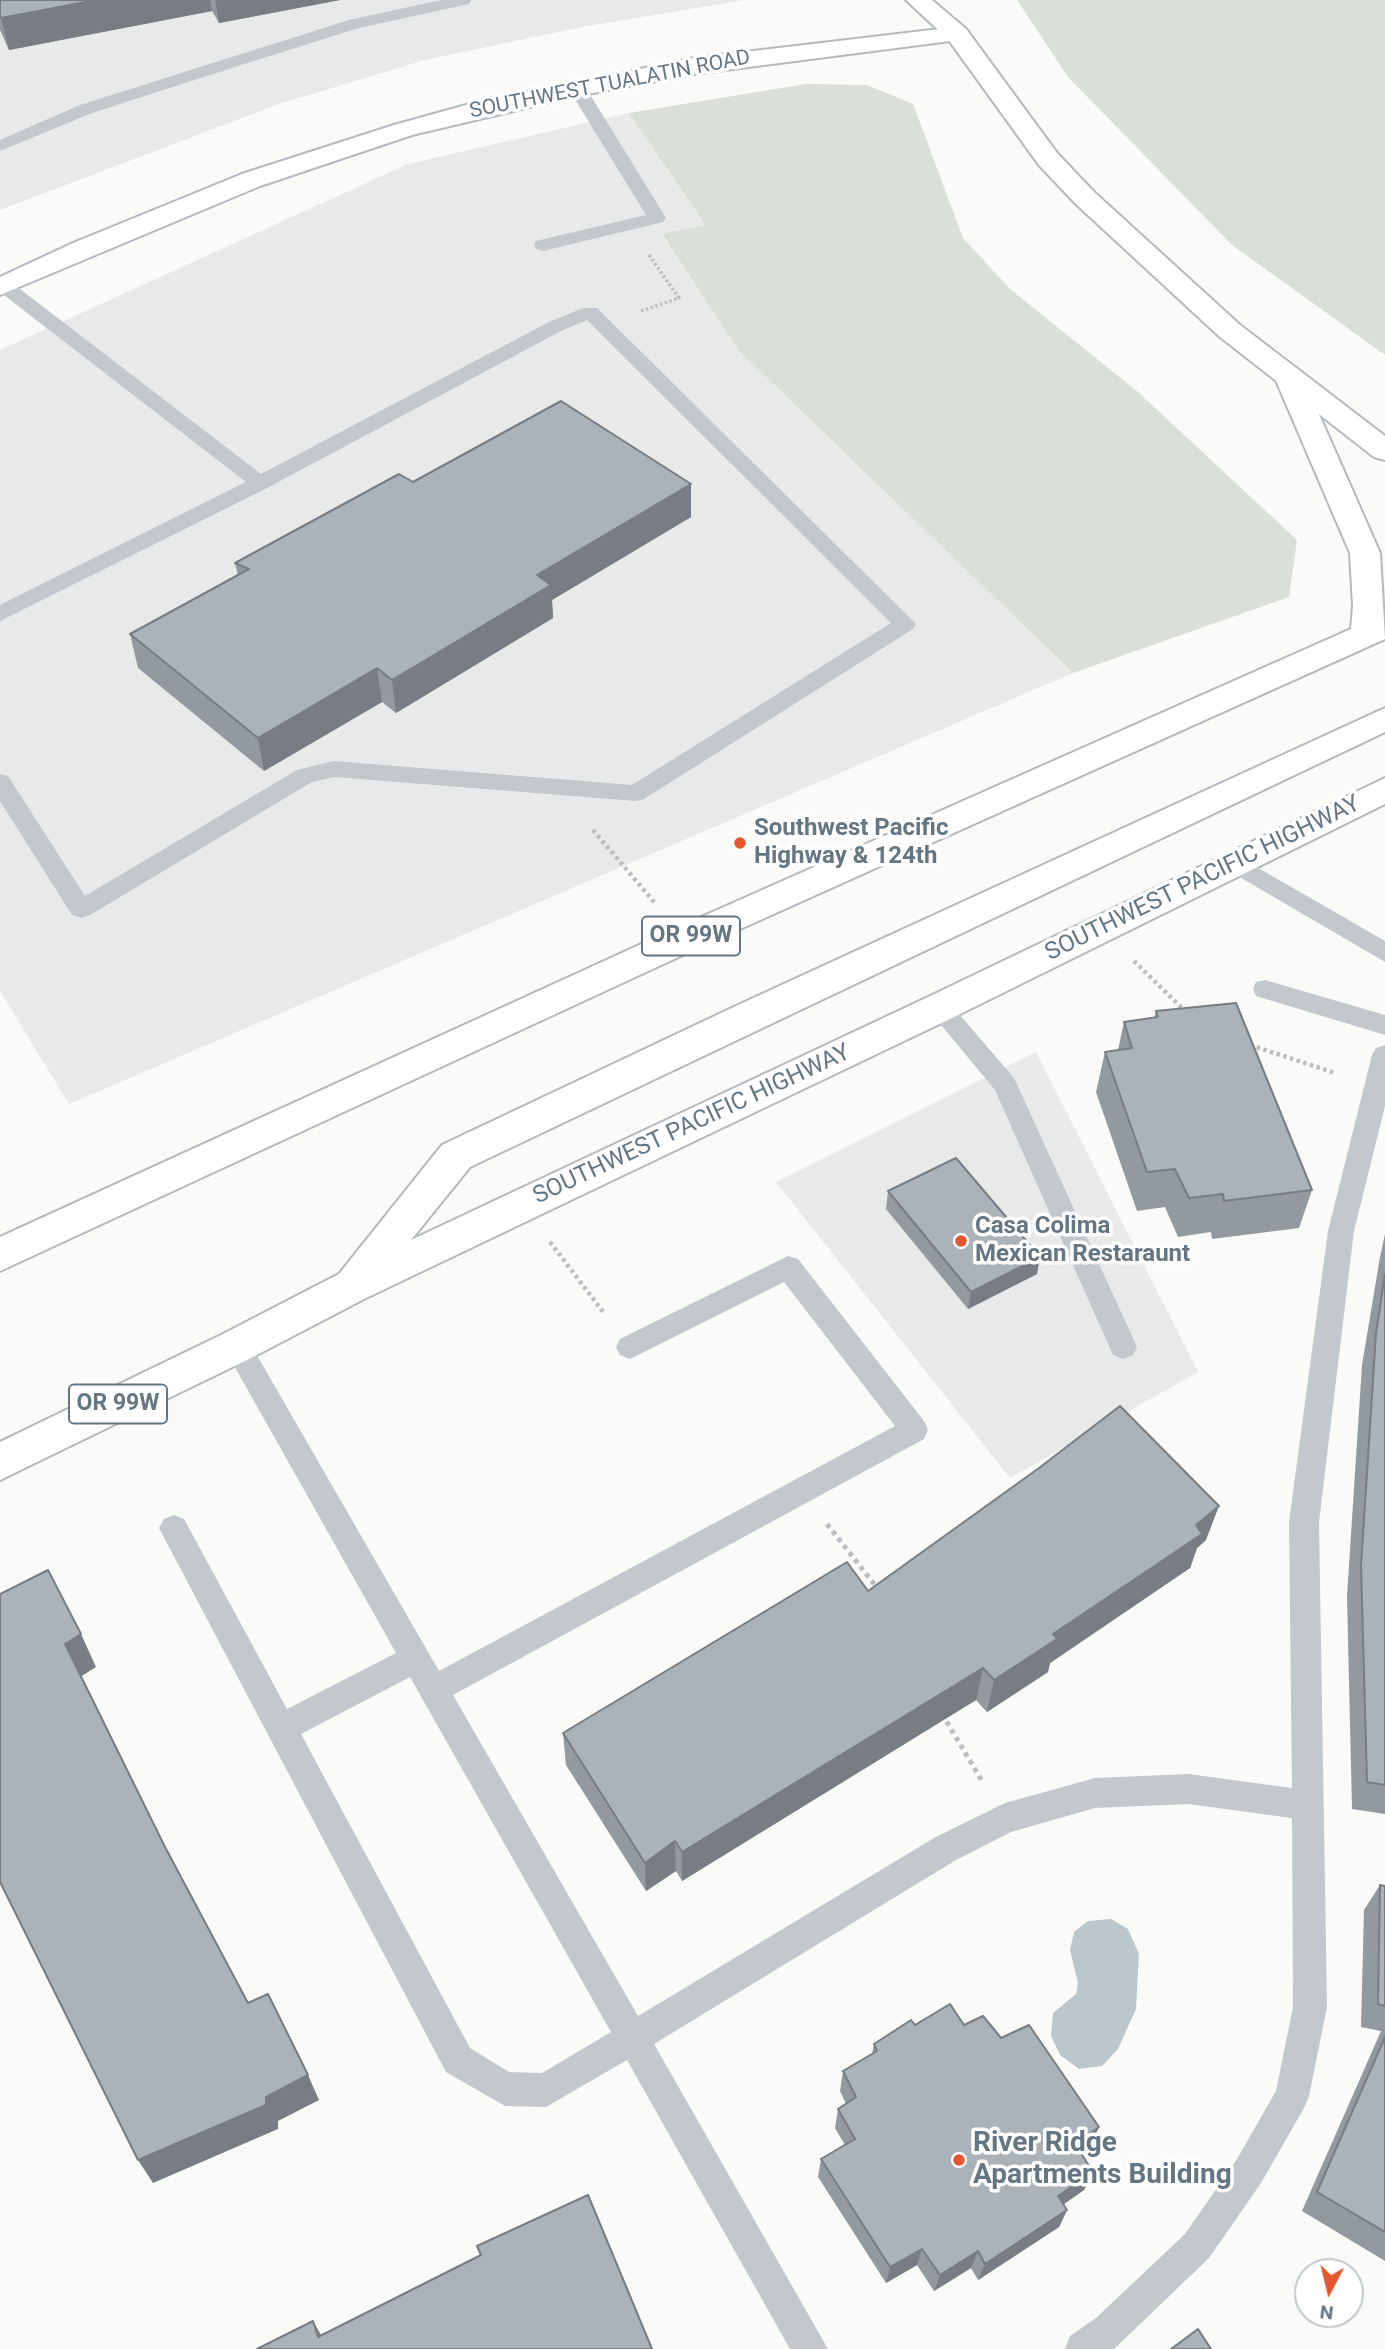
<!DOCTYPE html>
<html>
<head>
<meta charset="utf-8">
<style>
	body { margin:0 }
	#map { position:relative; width:1385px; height:2349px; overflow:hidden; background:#fafaf8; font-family:Roboto,sans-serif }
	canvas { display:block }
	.north { position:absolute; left:1294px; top:2258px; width:70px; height:70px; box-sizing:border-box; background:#fff; border:2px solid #c1c8cd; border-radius:50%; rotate:187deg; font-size:19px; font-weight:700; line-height:28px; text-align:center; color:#657683 }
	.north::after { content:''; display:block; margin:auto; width:24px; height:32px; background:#e4572e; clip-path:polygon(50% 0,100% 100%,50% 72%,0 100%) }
</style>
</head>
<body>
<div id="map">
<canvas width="1385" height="2349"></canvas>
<div class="north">N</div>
</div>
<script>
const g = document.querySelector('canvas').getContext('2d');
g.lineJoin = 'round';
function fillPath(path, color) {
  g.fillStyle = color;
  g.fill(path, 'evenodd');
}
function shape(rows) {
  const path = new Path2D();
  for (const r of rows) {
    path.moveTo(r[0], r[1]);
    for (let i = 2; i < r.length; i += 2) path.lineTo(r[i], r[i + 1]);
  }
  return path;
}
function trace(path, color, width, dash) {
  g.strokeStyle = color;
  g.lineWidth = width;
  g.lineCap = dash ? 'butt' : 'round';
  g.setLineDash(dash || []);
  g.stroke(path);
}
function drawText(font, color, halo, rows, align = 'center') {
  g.font = font + ' Roboto,sans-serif';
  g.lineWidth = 7;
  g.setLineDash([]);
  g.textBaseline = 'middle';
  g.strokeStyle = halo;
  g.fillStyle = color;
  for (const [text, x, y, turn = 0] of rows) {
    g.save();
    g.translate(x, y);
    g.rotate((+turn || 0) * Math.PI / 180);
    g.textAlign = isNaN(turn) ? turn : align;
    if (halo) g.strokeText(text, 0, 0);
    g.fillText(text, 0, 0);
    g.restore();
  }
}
const built = shape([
	[0,0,745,0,582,27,425,60,279,104,0,210],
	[629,113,705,226,662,235,738,350,1073,673,69,1104,0,991,0,350,408,164],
	[1036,1052,1198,1372,1010,1478,776,1182]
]);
const green = shape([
	[1017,0,1385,0,1385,355,1232,245,1068,77],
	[806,84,867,85,913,104,963,238,1010,289,1138,392,1297,540,1289,597,1073,673,738,350,662,234,705,225,629,113]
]);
const water = shape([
	[1111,1919,1128,1929,1139,1954,1136,2009,1118,2049,1102,2066,1079,2069,1060,2055,1051,2036,1053,2013,1076,1994,1078,1983,1070,1950,1074,1932,1088,1921]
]);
const pathFar2 = shape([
	[641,311,679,298,649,255]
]);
const pathFar1 = shape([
	[593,830,655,903],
	[1134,961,1185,1011],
	[1250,1045,1335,1073],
	[550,1242,604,1313]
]);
const path = shape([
	[827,1524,878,1589],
	[942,1714,982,1781]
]);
const service = shape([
	[441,0,471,0,469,4,359,28,238,66,92,113,0,151,0,140,80,105,349,20,441,0],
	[577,83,586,88,666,218,663,222,543,251,536,249,534,245,536,241,646,215,568,88,577,83],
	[0,277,7,279,261,474,549,322,583,308,597,308,916,624,913,629,644,799,636,801,334,777,312,782,90,915,81,918,72,915,0,801,0,774,8,776,85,896,297,770,334,761,632,785,891,623,587,320,563,330,267,488,0,621,0,605,246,482,0,292,0,277],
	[1234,854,1385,941,1385,962,1226,869,1222,863,1226,857,1234,854],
	[1265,980,1385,1015,1385,1035,1256,996,1253,989,1256,982,1265,980],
	[939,999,948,1001,1014,1078,1137,1347,1133,1355,1123,1359,1113,1355,995,1090,927,1008,930,1001,939,999],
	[1385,1045,1385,1106,1354,1231,1319,1522,1327,2007,1309,2096,1304,2108,1261,2183,1209,2258,1114,2349,1065,2349,1070,2336,1096,2318,1185,2234,1237,2159,1276,2091,1293,2007,1292,1818,1188,1804,1095,1808,1011,1832,956,1860,654,2044,828,2349,790,2349,627,2060,546,2107,505,2106,446,2072,159,1528,164,1519,174,1515,184,1519,287,1709,396,1653,223,1346,227,1338,237,1334,247,1338,439,1671,895,1426,784,1282,630,1359,620,1355,616,1347,620,1339,788,1256,798,1259,924,1421,928,1430,924,1439,453,1695,638,2016,934,1838,1005,1803,1095,1778,1188,1774,1292,1788,1289,1522,1328,1231,1372,1055,1376,1048,1385,1045],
	[410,1677,611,2032,542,2073,509,2072,470,2048,301,1734,410,1677]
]);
const secondary = shape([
	[957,27,966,29,969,34,966,39,694,74,577,96,412,135,260,186,0,295,0,277,73,243,242,174,394,125,477,102,694,58,957,27]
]);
const primary = shape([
	[906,0,932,0,966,29,1057,153,1094,192,1240,325,1385,436,1385,460,1374,457,1220,337,1076,204,1039,165,948,39,906,0]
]);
const trunk = shape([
	[1289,369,1299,372,1303,378,1380,553,1385,639,698,948,0,1271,0,1237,672,930,1351,629,1353,606,1350,553,1275,378,1279,372,1289,369],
	[1385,708,1385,732,470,1167,411,1240,926,998,1385,778,1385,804,952,1018,364,1299,251,1358,0,1480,0,1442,223,1334,339,1274,442,1145,738,1005,1385,708]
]);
const wall = shape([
	[0,0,340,0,219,23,212,11,9,50,0,30],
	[413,482,691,517,552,600,553,618,396,713,382,702,264,771,138,668,130,634,238,576,235,563],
	[1156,1011,1312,1190,1299,1228,1212,1239,1211,1232,1178,1237,1165,1207,1137,1211,1096,1092,1105,1052,1118,1050,1124,1022,1154,1018],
	[888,1191,1037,1274,968,1309,886,1209],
	[1385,1234,1385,1814,1352,1809,1347,1596,1362,1365,1380,1257],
	[1206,1540,1197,1548,1190,1568,1050,1663,1048,1672,987,1712,976,1700,682,1881,676,1871,646,1891,566,1765,563,1733],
	[1380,1885,1385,1886,1385,2261,1302,2211,1381,2031,1361,2027,1364,1910],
	[915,2025,964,2025,1001,2038,1099,2127,1090,2146,1081,2153,1093,2172,1084,2190,1063,2204,1067,2210,1059,2227,978,2280,971,2268,934,2291,917,2265,886,2283,818,2177,821,2159,845,2145,835,2128,838,2109,846,2104,840,2091,843,2071,872,2054,874,2044]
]);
const shadedWall = shape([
	[96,0,210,0,212,11,9,50,1,18],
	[215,0,340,0,219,23],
	[691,484,691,517,552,600,553,618,396,713,392,680,537,575],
	[377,668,382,702,264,771,258,738],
	[1040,1257,1037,1274,968,1309,971,1292],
	[1219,1506,1206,1540,1197,1548,1190,1568,1050,1663,1048,1672,987,1712,994,1680,1053,1634,1196,1525],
	[81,1634,96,1667,80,1677,65,1644],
	[983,1668,976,1700,682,1881,682,1852],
	[675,1841,676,1871,646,1891,645,1863],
	[308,2075,319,2100,278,2121,278,2129,153,2183,138,2160],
	[1099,2127,1090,2146,1067,2163,1075,2144],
	[1093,2172,1084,2190,1050,2214,1058,2196],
	[1067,2210,1059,2227,978,2280,985,2264],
	[922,2249,917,2265,886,2283,890,2267],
	[978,2251,971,2268,934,2291,940,2275],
	[313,2321,324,2340,318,2337]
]);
const building = shape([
	[0,0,96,0,1,18,0,15,0,0],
	[561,401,691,484,537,575,551,585,392,680,377,668,258,738,130,634,249,569,235,563,399,474,413,482,561,401],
	[1236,1003,1312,1190,1224,1201,1223,1194,1189,1198,1175,1169,1147,1172,1105,1052,1132,1048,1124,1022,1158,1017,1156,1011,1236,1003],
	[956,1158,1040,1257,971,1292,888,1191,956,1158],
	[1385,1274,1385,1785,1367,1782,1361,1566,1376,1333,1385,1274],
	[1120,1406,1219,1506,1196,1525,1202,1534,1053,1634,1057,1639,994,1680,983,1668,682,1852,675,1841,645,1863,563,1733,847,1562,868,1591,1039,1468,1120,1406],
	[48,1570,81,1634,65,1644,165,1847,248,2003,268,1994,308,2075,266,2097,266,2105,138,2160,0,1882,0,1594,48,1570],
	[1380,1885,1385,1886,1385,2006,1378,2004,1380,1885],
	[950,2004,964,2025,983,2016,1001,2038,1029,2025,1099,2127,1075,2144,1093,2172,1058,2196,1067,2210,985,2264,978,2251,940,2275,922,2249,890,2267,821,2159,855,2139,838,2109,856,2097,843,2071,877,2051,874,2044,911,2020,915,2025,950,2004],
	[1385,2037,1385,2232,1317,2192,1385,2037],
	[588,2195,652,2349,257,2349,313,2321,318,2337,481,2255,477,2246,588,2195],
	[1198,2329,1211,2349,1171,2349,1198,2329]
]);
const markers = [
	[740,843,7,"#e4572e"],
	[961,1241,7,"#e4572e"],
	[959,2160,7,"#e4572e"]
];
const farStreetnames = [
	["SOUTHWEST TUALATIN ROAD",610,85,-11]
];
const shields = [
	[691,936,98],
	[118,1404,98]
];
const shieldNames = [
	["OR 99W",691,936],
	["OR 99W",118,1404]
];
const poiNames = [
	["Southwest Pacific",754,829],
	["Highway & 124th",754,857],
	["Casa Colima",975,1227],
	["Mexican Restaraunt",975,1255]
];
const streetNames = [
	["SOUTHWEST PACIFIC HIGHWAY",1203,879,-26],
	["SOUTHWEST PACIFIC HIGHWAY",692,1125,-25]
];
const nearPoinames = [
	["River Ridge",973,2144],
	["Apartments Building",973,2176]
];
fillPath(built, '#e8e9e9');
fillPath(green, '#dadfd7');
fillPath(water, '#bbc7cb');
trace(secondary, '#b3babf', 4);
trace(primary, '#b5babe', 4);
trace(trunk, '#b4b9bd', 4);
trace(pathFar2, '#bbbfc2', 3.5, [2.5, 2.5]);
trace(pathFar1, '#bbbfc2', 4.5, [3.5, 3.5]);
trace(path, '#bbbfc2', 5, [4.5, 4.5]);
fillPath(service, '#c3c8cc');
fillPath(secondary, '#fff');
fillPath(primary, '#fff');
fillPath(trunk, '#fff');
fillPath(wall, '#929a9f');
fillPath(shadedWall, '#777d82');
fillPath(building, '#aab3b9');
trace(building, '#777d82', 2);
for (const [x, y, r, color] of markers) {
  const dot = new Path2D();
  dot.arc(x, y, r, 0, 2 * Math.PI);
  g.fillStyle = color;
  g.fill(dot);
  trace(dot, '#fff', 2.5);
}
drawText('21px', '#657683', '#fff', farStreetnames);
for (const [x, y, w] of shields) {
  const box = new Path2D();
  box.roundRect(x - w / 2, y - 19.5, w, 39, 5);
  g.fillStyle = '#fff';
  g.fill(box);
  trace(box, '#657683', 2);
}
drawText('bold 23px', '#657683', null, shieldNames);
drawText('bold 24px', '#657683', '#fff', poiNames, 'left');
drawText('24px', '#657683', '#fff', streetNames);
drawText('bold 28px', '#657683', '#fff', nearPoinames, 'left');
</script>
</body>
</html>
